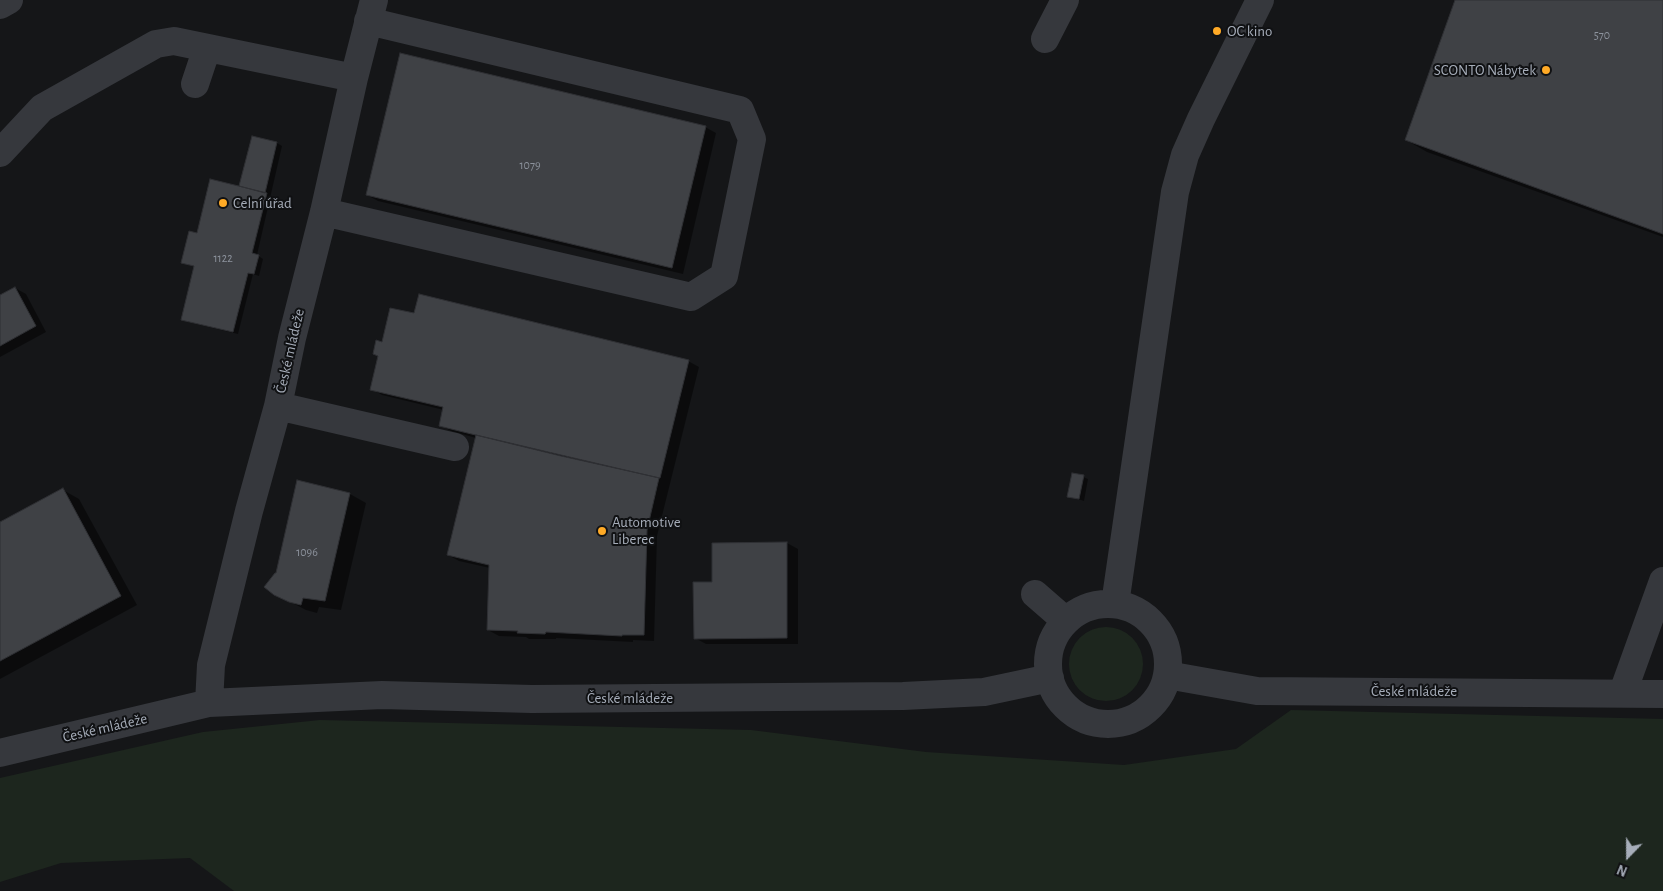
<!DOCTYPE html>
<html>
<head>
<meta charset="utf-8">
<style>
	body { margin:0 }
	#map { position:relative; width:1663px; height:891px; overflow:hidden; background:#151618; font-family:"Alegreya Sans",sans-serif }
	canvas { display:block }
	.north { position:absolute; left:1603px; top:831px; width:50px; height:50px; -webkit-text-stroke:4px #101113; paint-order:stroke; rotate:202deg; font-size:14px; font-weight:700; line-height:20px; text-align:center; color:#a6adb9 }
	.north::after { content:''; display:block; margin:auto; width:18px; height:22px; background:#a6adb9; clip-path:polygon(50% 0,100% 100%,50% 72%,0 100%) }
</style>
</head>
<body>
<div id="map">
<canvas width="1663" height="891"></canvas>
<div class="north">N</div>
</div>
<script>
const g = document.querySelector('canvas').getContext('2d');
g.lineJoin = 'round';
function fillPath(path, color) {
  g.fillStyle = color;
  g.fill(path, 'evenodd');
}
function shape(rows) {
  const path = new Path2D();
  for (const r of rows) {
    if (r.length === 3) {
      path.moveTo(r[0] + r[2], r[1]);
      path.arc(r[0], r[1], r[2], 0, 2 * Math.PI);
      continue;
    }
    path.moveTo(r[0], r[1]);
    for (let i = 2; i < r.length; i += 2) path.lineTo(r[i], r[i + 1]);
  }
  return path;
}
function trace(path, color, width, dash) {
  g.strokeStyle = color;
  g.lineWidth = width;
  g.lineCap = dash ? 'butt' : 'round';
  g.setLineDash(dash || []);
  g.stroke(path);
}
function drawText(font, color, halo, rows, align = 'center') {
  g.font = font + ' "Alegreya Sans",sans-serif';
  g.lineWidth = 4;
  g.setLineDash([]);
  g.textBaseline = 'middle';
  g.strokeStyle = halo;
  g.fillStyle = color;
  for (const [text, x, y, turn = 0] of rows) {
    g.save();
    g.translate(x, y);
    g.rotate((+turn || 0) * Math.PI / 180);
    g.textAlign = isNaN(turn) ? turn : align;
    if (halo) g.strokeText(text, 0, 0);
    g.fillText(text, 0, 0);
    g.restore();
  }
}
const green = shape([
	[1106,664,37],
	[1291,710,1663,719,1663,891,234,891,190,858,61,863,0,882,0,778,203,732,320,720,751,730,926,752,1124,765,1236,749]
]);
const shadow = shape([
	[1456,0,1663,0,1663,237,1427,152,1406,140],
	[705,127,716,133,683,274,378,201,367,195],
	[253,137,277,143,282,146,257,255,263,259,259,276,253,274,238,334,188,322,183,320,195,267,182,262,198,234,240,188],
	[15,288,26,294,46,332,0,357,0,296],
	[688,361,699,367,657,536,654,641,633,640,633,642,556,638,556,639,529,639,526,637,499,636,488,630,490,568,459,561,448,555,476,438,451,431,440,425,444,410,382,395,372,389],
	[1083,477,1088,479,1084,501,1069,496],
	[298,481,350,494,366,503,341,610,319,607,317,613,306,610,275,594,277,575],
	[63,490,79,499,137,605,0,679,0,523],
	[787,543,798,549,798,644,706,644,695,638,713,583]
]);
const building = shape([
	[1455,0,1663,0,1663,234,1405,140,1455,0],
	[400,53,706,126,672,268,366,195,400,53],
	[252,136,277,142,265,193,239,186,252,136],
	[210,179,267,193,252,253,259,255,254,274,248,273,233,332,181,320,194,266,181,263,189,231,197,233,210,179],
	[15,287,36,326,0,346,0,295,15,287],
	[419,294,689,360,660,478,561,456,439,426,443,407,370,390,378,356,373,354,376,340,382,342,390,308,414,313,419,294],
	[476,435,659,478,647,530,644,635,622,635,622,636,546,632,545,634,517,633,518,631,487,630,489,565,447,555,476,435],
	[1072,473,1084,475,1079,499,1067,497,1072,473],
	[297,480,350,493,325,601,303,598,301,605,289,602,274,595,264,587,275,573,276,573,297,480],
	[63,488,121,596,0,661,0,522,63,488],
	[787,542,787,638,694,639,693,582,712,582,712,543,787,542]
]);
const minor = shape([
	[0,5,9,0],
	[1045,39,1065,0],
	[195,84,207,48],
	[0,153,42,108,156,44,174,41,354,78],
	[324,212,691,297,724,276,752,139,740,110,368,21],
	[278,406,455,447],
	[1035,594,1066,621],
	[1115,604,1175,192,1185,155,1201,119,1260,0],
	[1108,664,60],
	[1167,675,1257,691,1663,694],
	[1623,692,1663,581],
	[209,703,211,665,249,511,278,406,292,338,324,212,354,78,374,0],
	[0,753,209,703,382,695,532,699,903,696,984,692,1050,678]
]);
const markers = [
	[1217,31,5,"#ffaa26"],
	[1546,70,5,"#ffaa26"],
	[223,203,5,"#ffaa26"],
	[602,531,5,"#ffaa26"]
];
const numberNames = [
	["570",1602,35],
	["1079",530,165],
	["1122",223,258],
	["1096",307,552]
];
const poiNames = [
	["OC kino",1227,31],
	["SCONTO Nábytek",1536,70,"right"],
	["Celní úřad",233,203],
	["Automotive",612,522],
	["Liberec",612,539]
];
const streetNames = [
	["České mládeže",290,351,-77],
	["České mládeže",1414,691],
	["České mládeže",630,698],
	["České mládeže",105,728,-13]
];
fillPath(green, '#1d261e');
fillPath(shadow, '#0007');
fillPath(building, '#3f4145');
trace(building, '#2f3034', 1);
trace(minor, '#36383d', 28);
for (const [x, y, r, color] of markers) {
  const dot = new Path2D();
  dot.arc(x, y, r, 0, 2 * Math.PI);
  g.fillStyle = color;
  g.fill(dot);
  trace(dot, '#101113', 2);
}
drawText('12px', '#8c929c', null, numberNames);
drawText('15px', '#a6adb9', '#101113', poiNames, 'left');
drawText('15px', '#a6adb9', '#101113', streetNames);
</script>
</body>
</html>
